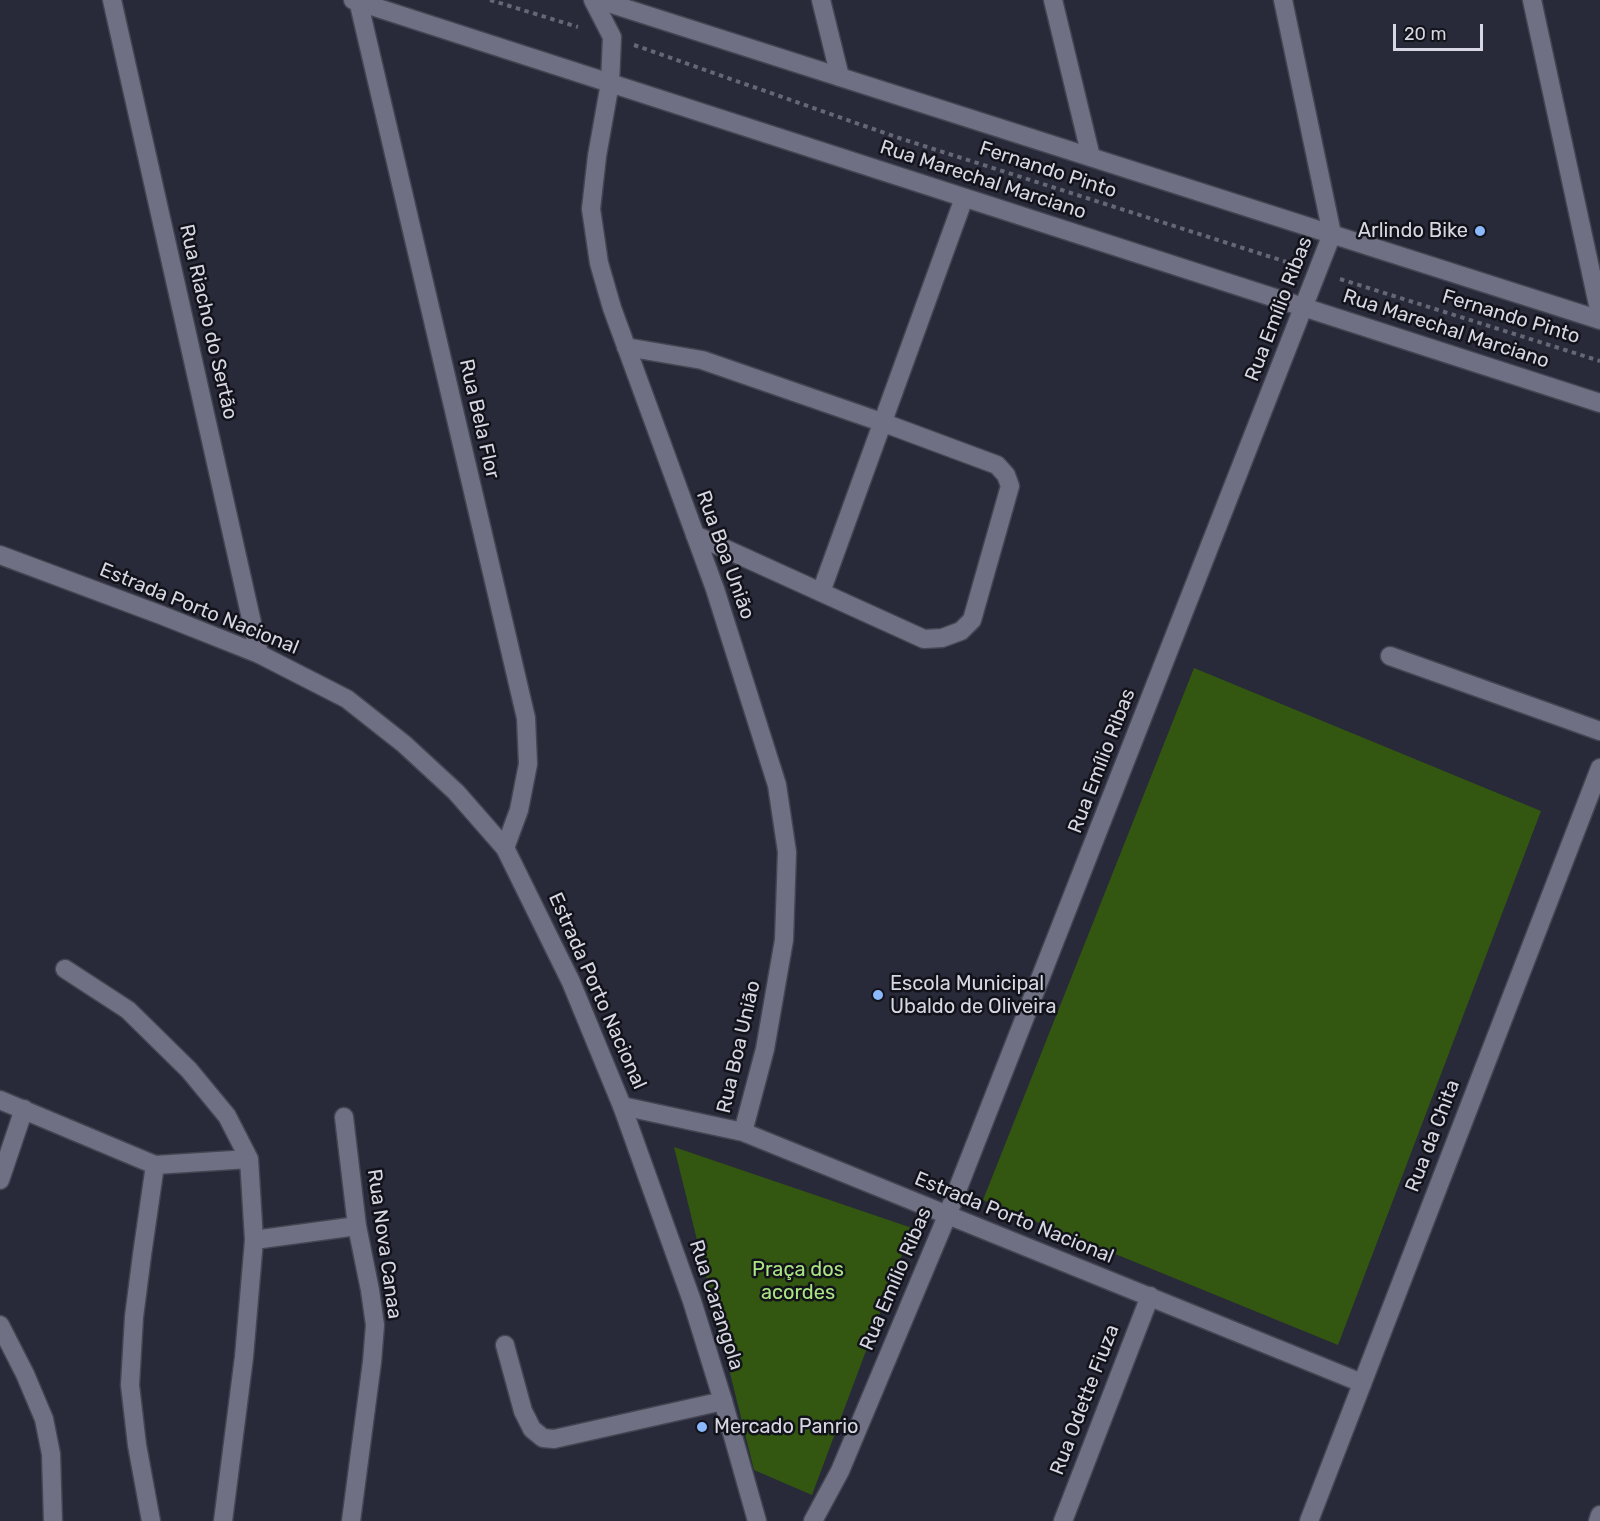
<!DOCTYPE html>
<html>
<head>
<meta charset="utf-8">
<style>
	body { margin:0 }
	#map { position:relative; width:1600px; height:1521px; overflow:hidden; background:#282939; font-family:Rubik,sans-serif }
	canvas { display:block }
	.scale { position:absolute; left:1393px; top:24px; width:90px; height:27px; box-sizing:border-box; border:3px solid #d6d7e2; border-top:0; padding-left:8px; font-size:18px; line-height:21px; white-space:nowrap; color:#d6d7e2; -webkit-text-stroke:4px #12131a; paint-order:stroke }
</style>
</head>
<body>
<div id="map">
<canvas width="1600" height="1521"></canvas>
<div class="scale">20 m</div>
</div>
<script>
const g = document.querySelector('canvas').getContext('2d');
g.lineJoin = 'round';
function fillPath(path, color) {
  g.fillStyle = color;
  g.fill(path, 'evenodd');
}
function shape(rows) {
  const path = new Path2D();
  for (const r of rows) {
    path.moveTo(r[0], r[1]);
    for (let i = 2; i < r.length; i += 2) path.lineTo(r[i], r[i + 1]);
  }
  return path;
}
function trace(path, color, width, dash) {
  g.strokeStyle = color;
  g.lineWidth = width;
  g.lineCap = dash ? 'butt' : 'round';
  g.setLineDash(dash || []);
  g.stroke(path);
}
function drawText(font, color, halo, rows, align = 'center') {
  g.font = font + ' Rubik,sans-serif';
  g.lineWidth = 5;
  g.setLineDash([]);
  g.textBaseline = 'middle';
  g.strokeStyle = halo;
  g.fillStyle = color;
  for (const [text, x, y, turn = 0] of rows) {
    g.save();
    g.translate(x, y);
    g.rotate((+turn || 0) * Math.PI / 180);
    g.textAlign = isNaN(turn) ? turn : align;
    if (halo) g.strokeText(text, 0, 0);
    g.fillText(text, 0, 0);
    g.restore();
  }
}
const green = shape([
	[1194,668,1541,811,1338,1345,983,1200],
	[674,1147,912,1228,812,1495,754,1470]
]);
const path = shape([
	[490,0,578,27],
	[634,45,896,137,1296,265],
	[1340,279,1600,361]
]);
const lane = shape([
	[821,592,964,198],
	[1390,656,1600,731],
	[505,1345,523,1411,532,1429,543,1438,554,1439,723,1401],
	[151,1521,137,1445,130,1385,134,1317,142,1255,155,1165]
]);
const street = shape([
	[112,0,259,654],
	[358,0,526,718,528,764,519,810,505,848],
	[593,0,612,37,610,83,597,156,591,209,599,263,612,308,715,589,777,785,787,852,784,940,765,1049,743,1132],
	[821,0,840,77],
	[1053,0,1091,157],
	[1532,0,1600,314],
	[626,347,702,360,884,423,997,465,1006,475,1010,486,972,620,961,631,942,638,924,639,695,535],
	[65,969,128,1010,189,1070,227,1116,249,1159,254,1240,244,1357,223,1521],
	[0,1100,155,1165,249,1159],
	[622,1106,743,1132,1362,1383],
	[344,1117,357,1226,370,1290,375,1325,372,1362,351,1521],
	[0,1180,24,1109],
	[254,1240,357,1226],
	[0,1325,25,1374,44,1419,51,1454,53,1521],
	[813,1521,840,1471,947,1216,1332,234,1283,0],
	[1063,1521,1150,1296],
	[1598,1521,1600,1515]
]);
const secondary = shape([
	[353,0,1600,403],
	[599,0,1600,320],
	[0,555,161,615,259,654,347,699,404,744,456,792,505,848,571,982,622,1106,692,1301,723,1401,757,1521],
	[1309,1521,1600,768]
]);
const markers = [
	[1480,231,6,"#8cb9fc"],
	[878,995,6,"#8cb9fc"],
	[702,1427,6,"#8cb9fc"]
];
const streetNames = [
	["Fernando Pinto",1048,170,18],
	["Rua Marechal Marciano",983,180,18],
	["Rua Emílio Ribas",1279,309,-69],
	["Fernando Pinto",1511,317,17],
	["Rua Riacho do Sertão",208,322,77],
	["Rua Marechal Marciano",1446,329,18],
	["Rua Bela Flor",479,419,77],
	["Rua Boa União",725,555,70],
	["Estrada Porto Nacional",199,609,22],
	["Rua Emílio Ribas",1102,761,-69],
	["Estrada Porto Nacional",597,991,66],
	["Rua Boa União",739,1047,-77],
	["Rua da Chita",1433,1136,-69],
	["Estrada Porto Nacional",1014,1218,22],
	["Rua Nova Canaa",384,1244,82],
	["Rua Emílio Ribas",896,1279,-67],
	["Rua Carangola",716,1305,72],
	["Rua Odette Fiuza",1085,1400,-69]
];
const poiNames = [
	["Arlindo Bike",1468,231,"right"],
	["Escola Municipal",890,984],
	["Ubaldo de Oliveira",890,1007],
	["Mercado Panrio",714,1427]
];
const parkNames = [
	["Praça dos",798,1270],
	["acordes",798,1293]
];
fillPath(green, '#335710');
trace(lane, '#444552', 21);
trace(street, '#444552', 21);
trace(secondary, '#444552', 21);
trace(path, '#666775', 4, [4.5, 4.5]);
trace(lane, '#6f7083', 18);
trace(street, '#6f7083', 18);
trace(secondary, '#6f7083', 18);
for (const [x, y, r, color] of markers) {
  const dot = new Path2D();
  dot.arc(x, y, r, 0, 2 * Math.PI);
  g.fillStyle = color;
  g.fill(dot);
  trace(dot, '#12131a', 2);
}
drawText('20px', '#d6d7e2', '#12131a', streetNames);
drawText('20px', '#d6d7e2', '#12131a', poiNames, 'left');
drawText('20px', '#ace583', '#12131a', parkNames);
</script>
</body>
</html>
